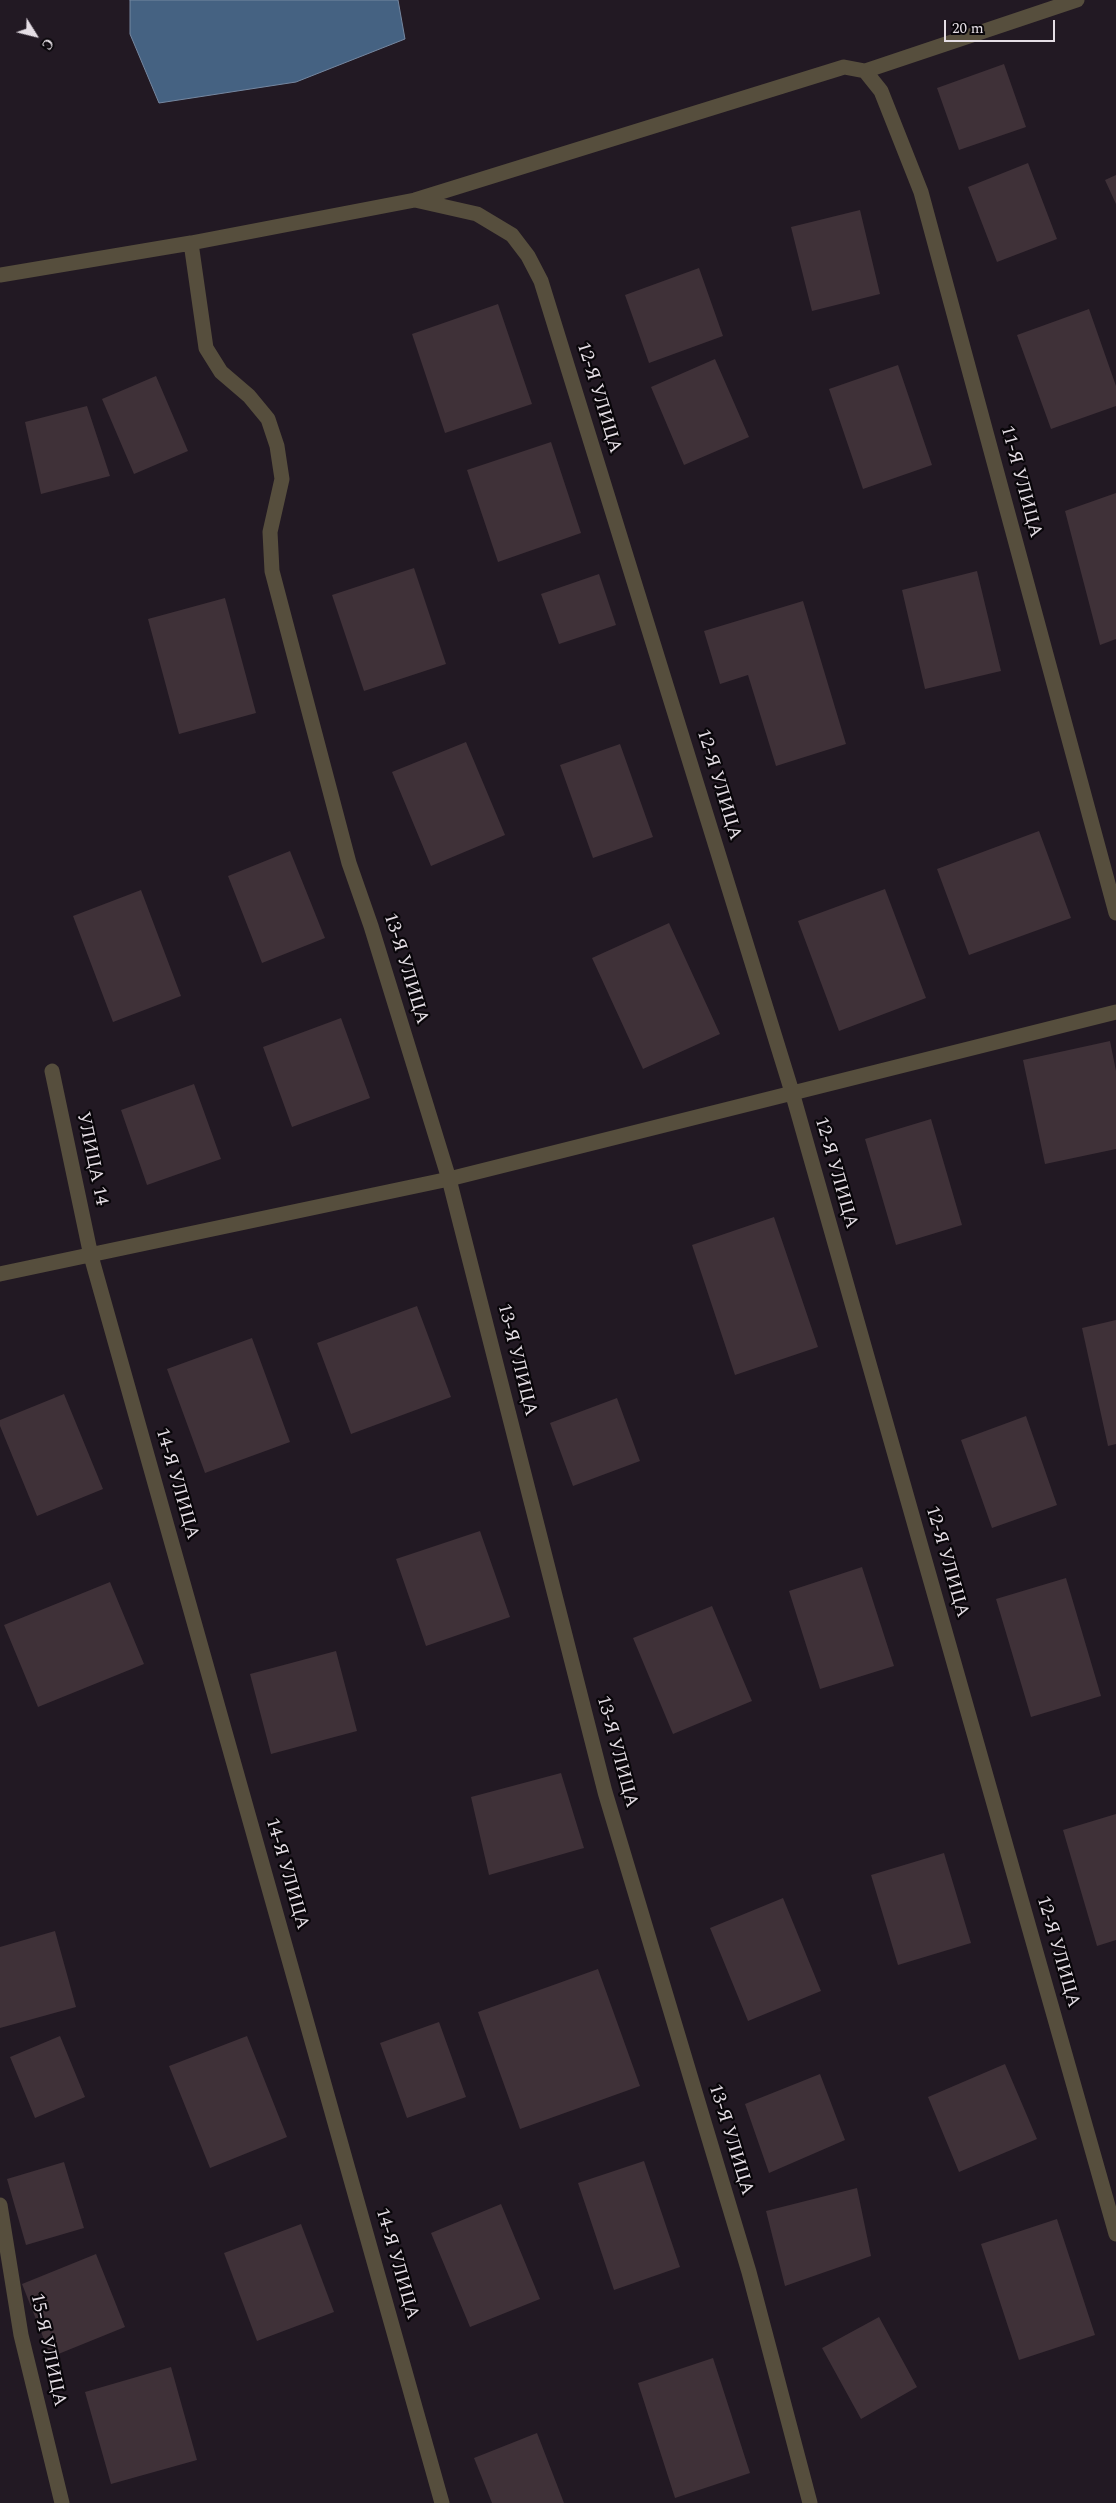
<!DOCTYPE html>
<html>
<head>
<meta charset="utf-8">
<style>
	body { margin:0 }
	#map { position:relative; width:1116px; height:2503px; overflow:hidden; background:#221923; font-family:Spectral,serif }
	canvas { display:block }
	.north { position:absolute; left:10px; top:10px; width:50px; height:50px; -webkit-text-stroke:4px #09060a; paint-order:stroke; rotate:126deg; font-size:14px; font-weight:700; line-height:20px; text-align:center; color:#e5dee5 }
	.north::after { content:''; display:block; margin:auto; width:18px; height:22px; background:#e5dee5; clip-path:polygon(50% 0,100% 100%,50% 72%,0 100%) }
	.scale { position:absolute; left:944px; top:20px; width:111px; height:22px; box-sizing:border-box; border:2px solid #e5dee5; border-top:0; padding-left:6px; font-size:15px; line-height:18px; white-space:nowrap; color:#e5dee5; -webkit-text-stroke:4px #09060a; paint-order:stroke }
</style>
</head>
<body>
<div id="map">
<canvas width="1116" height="2503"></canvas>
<div class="north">С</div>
<div class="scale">20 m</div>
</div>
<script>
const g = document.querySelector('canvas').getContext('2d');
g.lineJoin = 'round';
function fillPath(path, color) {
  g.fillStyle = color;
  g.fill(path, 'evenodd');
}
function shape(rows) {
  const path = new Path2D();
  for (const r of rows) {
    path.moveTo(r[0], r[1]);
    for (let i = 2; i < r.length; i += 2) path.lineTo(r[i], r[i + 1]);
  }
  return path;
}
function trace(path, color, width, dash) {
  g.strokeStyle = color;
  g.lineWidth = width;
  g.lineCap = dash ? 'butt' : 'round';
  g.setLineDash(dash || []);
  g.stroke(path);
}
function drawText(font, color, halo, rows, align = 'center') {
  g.font = font + ' Spectral,serif';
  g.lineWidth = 4.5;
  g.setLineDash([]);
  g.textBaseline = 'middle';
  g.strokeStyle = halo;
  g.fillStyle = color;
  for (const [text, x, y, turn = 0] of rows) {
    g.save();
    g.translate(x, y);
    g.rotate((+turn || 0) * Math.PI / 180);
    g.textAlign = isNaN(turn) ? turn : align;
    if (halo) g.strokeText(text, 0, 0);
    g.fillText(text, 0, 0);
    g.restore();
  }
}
const water = shape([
	[130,0,398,0,405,39,296,82,159,103,130,34,130,0]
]);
const building = shape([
	[1004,64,1026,127,959,150,937,88],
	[1028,163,1057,239,997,262,968,187],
	[1116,175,1116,204,1105,180],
	[860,210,880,294,812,311,791,227],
	[699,268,723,336,649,363,625,295],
	[498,304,532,404,445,433,412,334],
	[1089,309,1116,386,1116,406,1051,429,1017,335],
	[715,359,749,437,684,465,651,387],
	[898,365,932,465,863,489,829,389],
	[156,376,188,451,134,474,102,399],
	[87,406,110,476,41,494,25,422],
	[551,442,581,533,498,562,467,470],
	[1116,493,1116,639,1100,645,1065,511],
	[414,568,446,664,364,691,332,595],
	[977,571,1001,671,925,689,902,590],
	[599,574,616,625,559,644,541,594],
	[225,598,256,713,179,734,148,619],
	[803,601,846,744,776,766,748,675,720,684,704,631],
	[466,742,505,835,431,866,392,772],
	[620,744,653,837,593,858,560,765],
	[1039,831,1071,918,969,955,937,869],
	[290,851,325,938,262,963,228,876],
	[885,889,926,998,839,1031,798,921],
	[141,890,181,996,113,1022,73,916],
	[669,923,720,1034,643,1069,592,958],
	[341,1018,370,1098,292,1127,263,1047],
	[1110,1041,1116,1071,1116,1149,1045,1164,1023,1060],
	[194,1084,221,1159,147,1185,121,1110],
	[931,1119,962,1225,896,1245,865,1139],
	[774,1217,818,1347,735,1375,692,1245],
	[417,1306,451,1397,351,1434,317,1343],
	[1116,1320,1116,1444,1108,1446,1082,1328],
	[252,1338,290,1442,205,1473,167,1369],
	[64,1394,103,1489,37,1516,0,1426,0,1420],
	[617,1398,640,1461,573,1486,550,1423],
	[1026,1416,1057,1505,992,1528,961,1440],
	[480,1531,510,1617,426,1646,396,1559],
	[862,1567,894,1666,820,1689,789,1591],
	[1066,1578,1101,1696,1031,1717,996,1599],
	[110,1582,144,1664,38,1707,4,1625],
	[712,1606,752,1701,673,1734,633,1638],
	[336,1651,357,1731,271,1754,250,1674],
	[561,1773,584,1848,489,1875,471,1797],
	[1116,1814,1116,1940,1097,1946,1063,1830],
	[944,1853,971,1943,898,1965,871,1875],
	[783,1898,821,1991,748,2021,710,1928],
	[55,1931,76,2007,0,2028,0,1947],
	[598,1969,640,2086,520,2129,478,2012],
	[439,2022,466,2097,407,2118,380,2043],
	[60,2036,85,2097,35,2118,10,2057],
	[247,2036,287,2137,210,2168,169,2066],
	[1005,2064,1037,2139,959,2172,928,2097],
	[820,2074,845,2140,769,2173,745,2104],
	[644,2161,680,2267,614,2290,578,2183],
	[64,2162,84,2228,26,2245,7,2179],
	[857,2188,871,2256,785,2286,766,2211],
	[501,2204,540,2299,470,2327,431,2233],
	[1057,2219,1095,2335,1019,2360,981,2244],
	[301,2224,334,2312,257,2341,224,2253],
	[96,2254,125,2327,51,2357,22,2284],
	[879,2317,917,2387,861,2419,822,2348],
	[713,2358,750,2473,675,2498,638,2383],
	[171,2367,197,2460,111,2484,85,2392],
	[537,2433,564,2503,492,2503,474,2458]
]);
const minor = shape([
	[865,71,881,91,921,192,1116,913],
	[415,200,477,214,512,235,528,256,541,281,792,1092,1116,2234],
	[191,243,206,348,221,372,249,396,268,419,277,446,282,479,270,532,272,571,349,863,371,926,449,1179,605,1792,749,2272,810,2503],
	[0,275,191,243,415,200,844,67,865,71,1077,0],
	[52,1071,91,1256,442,2503],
	[0,1274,449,1179,1116,1012],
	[0,2205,21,2335,62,2503]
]);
const streetNames = [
	["12-Я УЛИЦА",598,398,73],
	["11-Я УЛИЦА",1020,482,75],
	["12-Я УЛИЦА",718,785,73],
	["13-Я УЛИЦА",405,969,73],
	["УЛИЦА 14",91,1159,78],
	["12-Я УЛИЦА",835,1173,74],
	["13-Я УЛИЦА",516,1360,76],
	["14-Я УЛИЦА",176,1484,74],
	["12-Я УЛИЦА",946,1562,74],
	["13-Я УЛИЦА",616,1752,75],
	["14-Я УЛИЦА",286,1874,74],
	["12-Я УЛИЦА",1057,1952,74],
	["13-Я УЛИЦА",730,2140,73],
	["14-Я УЛИЦА",396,2264,74],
	["15-Я УЛИЦА",47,2350,78]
];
fillPath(water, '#456282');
trace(water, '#7587a0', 1);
fillPath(building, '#3f3138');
trace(minor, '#564e3d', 15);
drawText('19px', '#e5dee5', '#09060a', streetNames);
</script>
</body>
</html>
